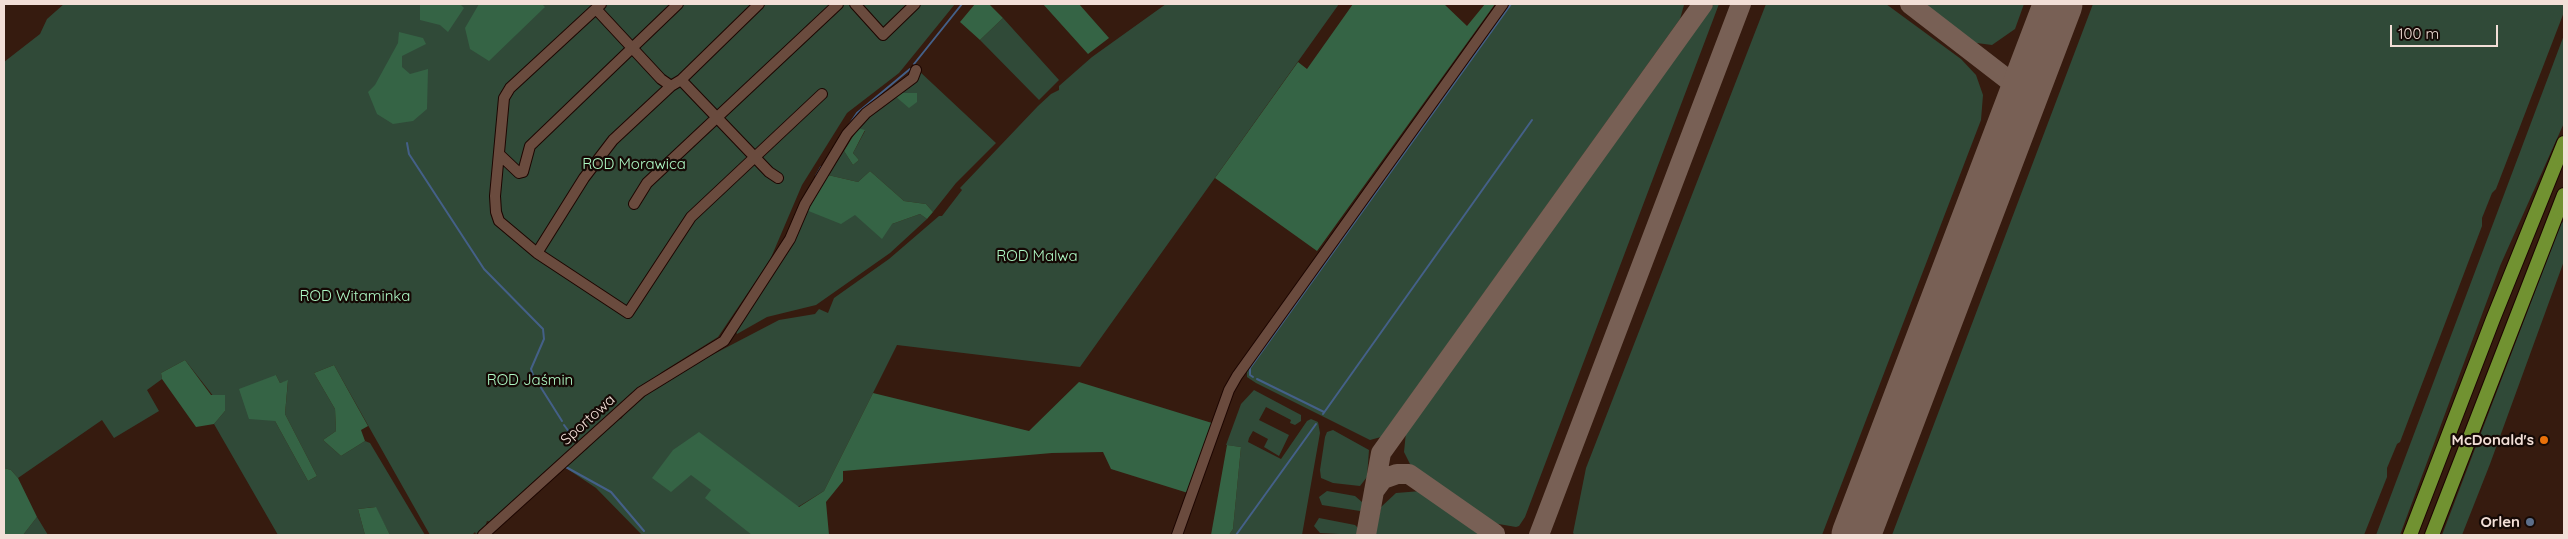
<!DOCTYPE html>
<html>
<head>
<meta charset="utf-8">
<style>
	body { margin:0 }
	#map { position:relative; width:2568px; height:539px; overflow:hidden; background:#361b0f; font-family:Quicksand,sans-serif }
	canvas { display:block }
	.frame { position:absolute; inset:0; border:5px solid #f2dfd7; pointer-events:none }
	.scale { position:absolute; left:2390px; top:25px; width:108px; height:22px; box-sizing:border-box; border:2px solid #f2dfd7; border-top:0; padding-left:6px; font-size:15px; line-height:18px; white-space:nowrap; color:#f2dfd7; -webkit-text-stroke:4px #150905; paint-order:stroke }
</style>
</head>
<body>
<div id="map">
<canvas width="2568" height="539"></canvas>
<div class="frame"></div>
<div class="scale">100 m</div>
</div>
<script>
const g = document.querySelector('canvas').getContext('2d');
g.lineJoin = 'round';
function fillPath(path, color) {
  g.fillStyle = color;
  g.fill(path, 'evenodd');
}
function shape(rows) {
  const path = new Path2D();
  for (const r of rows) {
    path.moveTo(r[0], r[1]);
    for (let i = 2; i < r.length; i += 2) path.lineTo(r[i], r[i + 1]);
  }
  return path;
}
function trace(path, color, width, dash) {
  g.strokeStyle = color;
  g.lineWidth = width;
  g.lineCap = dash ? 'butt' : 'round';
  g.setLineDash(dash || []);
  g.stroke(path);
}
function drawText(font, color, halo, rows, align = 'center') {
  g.font = font + ' Quicksand,sans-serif';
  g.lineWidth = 4.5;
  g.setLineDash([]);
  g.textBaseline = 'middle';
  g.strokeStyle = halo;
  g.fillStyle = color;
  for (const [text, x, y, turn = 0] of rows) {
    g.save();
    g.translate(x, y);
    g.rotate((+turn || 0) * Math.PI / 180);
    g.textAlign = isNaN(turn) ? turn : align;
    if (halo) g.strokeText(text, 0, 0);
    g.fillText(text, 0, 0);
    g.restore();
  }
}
const green = shape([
	[64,4,955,4,899,73,847,113,802,185,770,260,718,337,662,372,492,522,487,521,485,527,476,534,475,532,472,535,430,535,334,365,314,373,335,409,336,431,323,440,341,456,365,441,370,443,425,535,390,535,375,507,358,509,365,535,278,535,214,424,225,411,185,360,161,373,162,379,147,390,159,411,114,438,102,420,18,478,11,470,4,468,4,62,40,34,47,19],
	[276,375,280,383,288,381,285,414,317,476,308,481,275,421],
	[1166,4,1339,4,1080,367,897,345,824,491,752,535,642,535,596,488,563,466,587,449,591,442,617,419,621,419,626,412,664,380,779,320,815,314,819,309,828,313,834,298,889,259,939,216,942,216,962,190,960,188,1038,106,1051,94,1059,90,1059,86,1092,57],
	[1509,4,1684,5,1680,19,1381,437,1370,440,1256,383,1247,377,1247,369],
	[1714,4,1719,4,1525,517,1519,526,1516,527,1487,522,1412,468,1404,452,1406,432],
	[1766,4,1886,4,1961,59,1976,75,1983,95,1981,120,1822,535,1575,535,1573,533,1586,468],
	[1921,4,2024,4,2015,29,1992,45,1969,42],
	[2093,4,2564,4,2564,12,2496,189,2492,193,2482,218,2482,226,2400,442,2397,444,2387,468,2387,477,2364,535,1892,535],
	[1003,18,1059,80,1039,100,980,40],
	[2564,35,2564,123,2500,266,2400,535,2376,535],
	[918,70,996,143,956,183,933,212,926,204,904,201,870,171,858,182,828,175,844,151,853,165,859,160,853,153,865,131,858,128,867,116,901,93],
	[806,210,854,214,892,224,920,214,927,219,890,253,816,305,767,317,737,334,734,328],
	[2562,221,2564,225,2564,261,2490,464,2462,535,2442,535],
	[1254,390,1301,415,1301,421,1295,425,1290,423,1291,420,1266,407,1259,420,1289,435,1279,456,1264,447,1268,439,1253,431,1249,438,1248,442,1281,459,1307,421,1311,419,1318,422,1320,433,1302,535,1229,535,1233,529,1241,447,1226,445,1241,404],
	[1333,430,1369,450,1367,477,1360,486,1333,483,1321,478,1320,470,1325,437,1327,432],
	[1327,491,1355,496,1362,502,1363,508,1360,511,1322,505,1319,497],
	[1421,491,1470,525,1483,535,1375,535,1381,507,1396,493],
	[37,517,48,535,23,535],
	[1319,518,1355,525,1359,529,1358,535,1320,533,1314,526]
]);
const forest = shape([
	[420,4,460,4,464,8,448,32,440,25,420,20],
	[479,4,542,4,545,7,489,61,470,49,465,28],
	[975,4,989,4,1003,18,980,40,960,22],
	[1043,4,1079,4,1109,38,1088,54],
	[1353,4,1444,4,1467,26,1485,4,1495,4,1317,251,1215,178,1298,62,1307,69],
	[399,32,423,38,426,44,402,56,402,67,410,74,428,69,427,109,413,121,393,124,377,114,368,92,375,85,398,43],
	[901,93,917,93,917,102,909,108,895,96],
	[858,128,865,130,853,153,859,160,853,165,844,151],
	[870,171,904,201,926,204,933,212,927,219,920,214,892,224,882,239,855,215,841,224,806,210,828,175,858,182],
	[185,360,211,395,225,395,225,411,214,424,196,427,162,379,161,373],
	[334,365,368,426,361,430,365,441,341,456,323,440,336,431,335,409,314,373],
	[276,375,280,383,288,380,285,414,317,476,308,481,275,421,249,419,239,389],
	[1079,382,1212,423,1188,493,1111,469,1103,452,1052,453,843,471,843,481,826,502,829,535,752,535,705,498,711,490,691,475,671,492,652,478,673,450,699,432,799,507,824,491,873,393,1029,431],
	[1227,445,1241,447,1233,529,1229,535,1211,535],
	[4,468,11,470,18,478,37,517,23,535,4,535],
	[376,507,390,535,365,535,358,509]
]);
const stream = shape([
	[914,64,962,4],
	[847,128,857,113,910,69],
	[407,143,409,154,484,269,543,329,544,339,531,369,533,375,562,421],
	[816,176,821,167],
	[1253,377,1250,375,1250,368,1511,4],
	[1257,379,1324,412],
	[1323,414,1532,120],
	[564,425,578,444],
	[564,466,611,492,644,531],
	[1236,535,1316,424]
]);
const taxiway = shape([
	[1910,4,2024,92],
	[1374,491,1383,479,1397,474,1409,474,1495,534],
	[1366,535,1381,453,1703,4],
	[1539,535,1741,4]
]);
const runway = shape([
	[1856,535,2058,4]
]);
const minor = shape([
	[601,4,510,88,504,98,495,196,496,212,499,221,537,253,628,313,691,217,822,94],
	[855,4,883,35,915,4],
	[596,9,661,79,671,86,681,80,769,172,778,178],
	[681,80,759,4],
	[500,155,519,173,523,172,530,146,678,4],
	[634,204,647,183,838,4],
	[537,253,584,178,613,140,671,86],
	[483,535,641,392,724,341,790,239,805,204,847,134,866,113,913,78,916,70],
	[1177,535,1229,390,1237,376,1503,4]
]);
const highway = shape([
	[2410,535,2493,319,2564,143],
	[2432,535,2564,195]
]);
const markers = [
	[2544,440,5,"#e8710a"],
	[2530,522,5,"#5c6f8a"]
];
const parkNames = [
	["ROD Morawica",634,164],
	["ROD Malwa",1037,256],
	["ROD Witaminka",355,296],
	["ROD Jaśmin",530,380]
];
const streetNames = [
	["Sportowa",588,420,-42]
];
const poiNames = [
	["McDonald's",2534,440],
	["Orlen",2520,522]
];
fillPath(green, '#304a38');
fillPath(forest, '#356445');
trace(stream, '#446088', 2);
trace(taxiway, '#786055', 20);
trace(runway, '#786055', 49);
trace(minor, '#1c0500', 12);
trace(highway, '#1c0500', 16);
trace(minor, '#6a4b3e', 10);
trace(highway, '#719231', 14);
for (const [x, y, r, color] of markers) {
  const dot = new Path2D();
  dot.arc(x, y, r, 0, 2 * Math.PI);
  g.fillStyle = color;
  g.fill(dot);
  trace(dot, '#150905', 2);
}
drawText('15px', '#aef9c5', '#150905', parkNames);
drawText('15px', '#f2dfd7', '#150905', streetNames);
drawText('bold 15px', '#f2dfd7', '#150905', poiNames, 'right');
</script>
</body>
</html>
